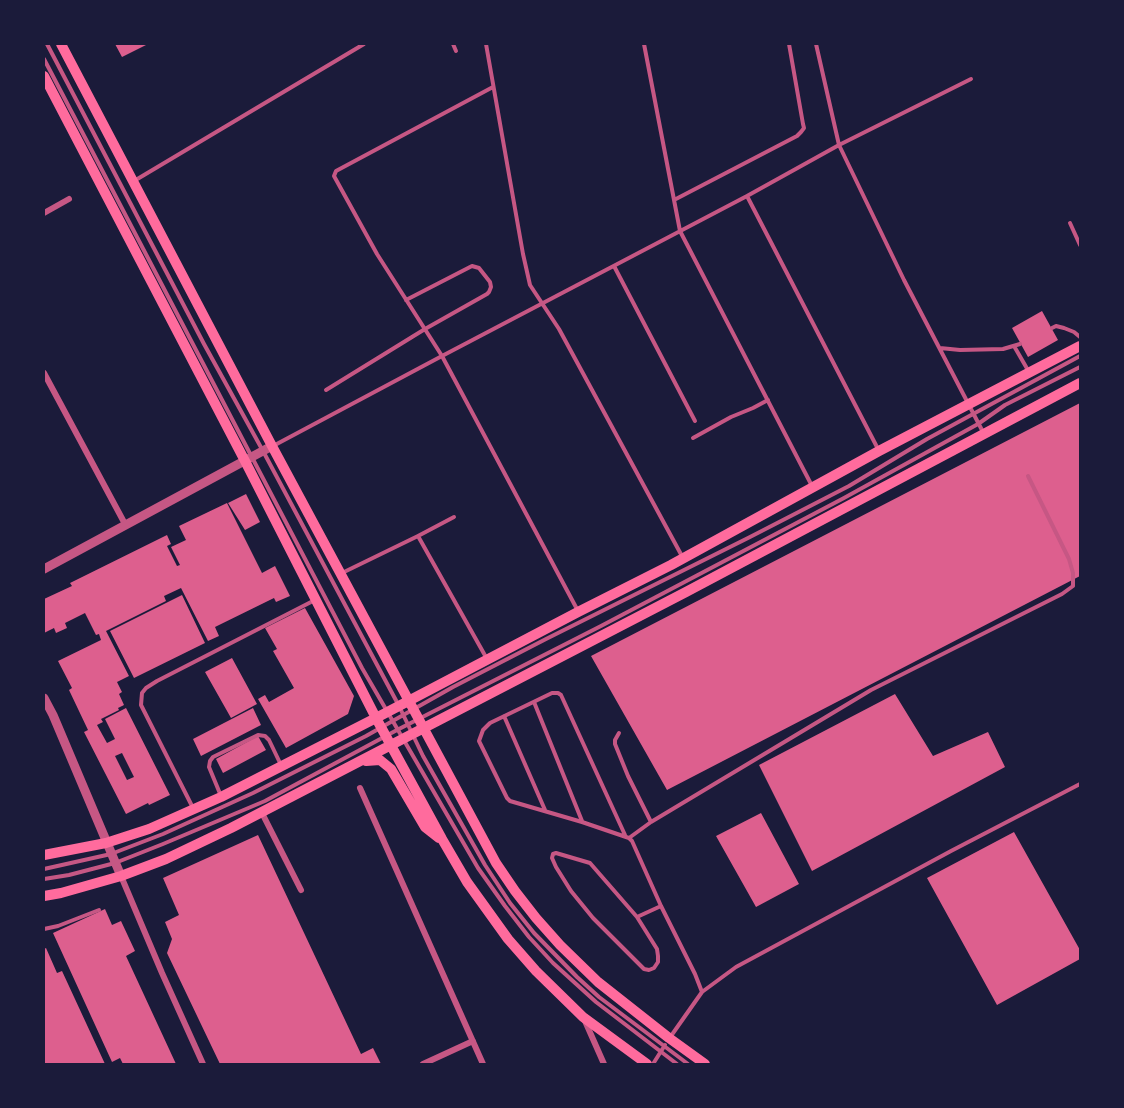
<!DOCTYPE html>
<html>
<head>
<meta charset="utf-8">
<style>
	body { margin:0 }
	#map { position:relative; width:1124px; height:1108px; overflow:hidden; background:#1b1b3a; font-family:"Source Serif 4",serif }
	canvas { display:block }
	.frame { position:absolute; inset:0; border:45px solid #1b1b3a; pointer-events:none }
</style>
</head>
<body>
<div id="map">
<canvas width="1124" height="1108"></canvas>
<div class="frame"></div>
</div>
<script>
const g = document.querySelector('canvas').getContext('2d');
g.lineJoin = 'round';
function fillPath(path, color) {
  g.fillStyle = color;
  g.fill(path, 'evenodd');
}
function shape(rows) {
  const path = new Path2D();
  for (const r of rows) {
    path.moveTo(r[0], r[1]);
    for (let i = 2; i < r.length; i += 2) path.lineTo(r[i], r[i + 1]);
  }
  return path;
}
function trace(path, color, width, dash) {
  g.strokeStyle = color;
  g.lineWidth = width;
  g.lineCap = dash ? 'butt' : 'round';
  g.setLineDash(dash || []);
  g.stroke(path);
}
const building = shape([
	[115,44,148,44,122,57],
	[1042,311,1058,340,1028,357,1012,328],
	[1080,403,1080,576,667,790,591,656],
	[246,494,260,522,245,530,228,503],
	[227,503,262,573,275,566,290,596,276,602,274,598,215,627,219,636,208,641,181,588,164,596,166,601,106,631,129,676,117,682,122,692,119,694,124,705,118,708,119,710,101,719,103,722,97,725,107,743,115,739,105,719,126,708,170,795,149,805,148,803,126,814,84,732,88,730,69,690,72,688,58,661,101,640,99,634,96,635,85,613,65,623,67,628,56,633,54,628,44,633,44,599,72,586,70,583,167,535,171,544,167,546,177,566,180,565,171,547,186,540,179,526],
	[122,753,134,777,127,780,115,756],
	[182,595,205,643,134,678,110,631],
	[305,608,354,696,348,714,286,748,258,699,265,695,269,702,294,688,273,651,277,649,265,628],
	[232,658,257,704,231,718,205,672],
	[895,694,933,756,988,732,1005,767,812,871,759,765],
	[253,708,261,725,201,756,193,739],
	[258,736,266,750,223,773,216,759],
	[761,813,799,884,756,907,716,836],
	[1014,832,1080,950,1080,959,997,1005,927,878],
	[258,835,361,1054,373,1048,381,1064,220,1064,167,953,172,939,165,922,179,915,163,878],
	[105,909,112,925,121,921,135,951,126,956,176,1064,123,1064,120,1058,112,1062,53,933],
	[46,948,57,973,62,971,105,1064,44,1064,44,949]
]);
const service = shape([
	[47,44,204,344,263,451,399,706,423,756,485,865,510,903,534,933,577,977,599,997,688,1064],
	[453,44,456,51],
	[486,44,523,254,530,285,559,329,683,558],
	[644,44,680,231,812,486],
	[816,44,839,145,904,280,984,434],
	[44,59,362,668,478,868,505,906,529,937,553,963,596,1002,677,1064],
	[493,87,336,171,334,176,377,254,442,356,578,611],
	[134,181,364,44],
	[747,196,878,449],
	[674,200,797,136,801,132,804,128,803,124,789,44],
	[1070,223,1080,245],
	[614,266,695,421],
	[1052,328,1056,326,1064,328,1074,332,1080,337],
	[1014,346,1029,372],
	[940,348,960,350,1003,349,1020,344],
	[326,390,425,329,487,294,489,292,491,287,490,282,479,268,472,266,406,300],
	[693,438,731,417,753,408,768,400],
	[273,446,442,356,747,196,839,145,971,79],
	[418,536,487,659],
	[342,573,418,536,454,517],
	[534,702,582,821],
	[504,716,545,810],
	[619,733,615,740,615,744,628,776,651,822],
	[221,796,209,767,210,761,213,757,258,735,265,736,269,740,281,765],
	[193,808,141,705,142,693,146,688,157,681,313,601],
	[625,835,561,695,558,693,552,693,490,723,483,730,479,741,507,798,510,801,582,822,629,838,632,841,661,906,695,974,702,992],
	[629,838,651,822,871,690,1062,594,1073,586,1073,573,1069,559,1028,476],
	[44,869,111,854,163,834,253,793,366,736,453,687,546,639,750,537,849,486,927,439,1080,356],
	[44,879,69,875,115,863,163,844,265,801,397,730,601,626,844,498,978,424,1005,405,1080,367],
	[637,917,657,949,658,956,658,962,654,968,649,970,644,969,593,918,571,891,556,867,552,858,553,854,556,853,590,863,637,917,661,906],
	[44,929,58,926,99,910],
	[671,1036,702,992,736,967,951,851,1080,784],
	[653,1064,665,1045]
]);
const minor = shape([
	[44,213,69,199],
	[44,373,125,524],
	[360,788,483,1064],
	[262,813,301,890],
	[121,876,162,973,203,1064],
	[585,1021,604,1064],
	[423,1064,473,1041]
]);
const tertiary = shape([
	[44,569,272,446],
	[44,698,53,715,121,876]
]);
const secondary = shape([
	[61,44,272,446,496,863,515,891,536,918,560,945,598,982,669,1038,705,1064],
	[44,76,245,461,376,718,442,839,467,882,508,939,536,971,583,1017,647,1064],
	[366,761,380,760,391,769,425,827,439,838],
	[44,855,106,843,149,829,221,797,376,718,578,612,671,565,879,451,1080,346],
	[44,896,61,893,121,876,166,859,231,828,686,592,1080,383]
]);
fillPath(building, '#dd5f8e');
trace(service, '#c65784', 4);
trace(minor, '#c65784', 6);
trace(tertiary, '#c65784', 9);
trace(secondary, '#ff6b9d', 10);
</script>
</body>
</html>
